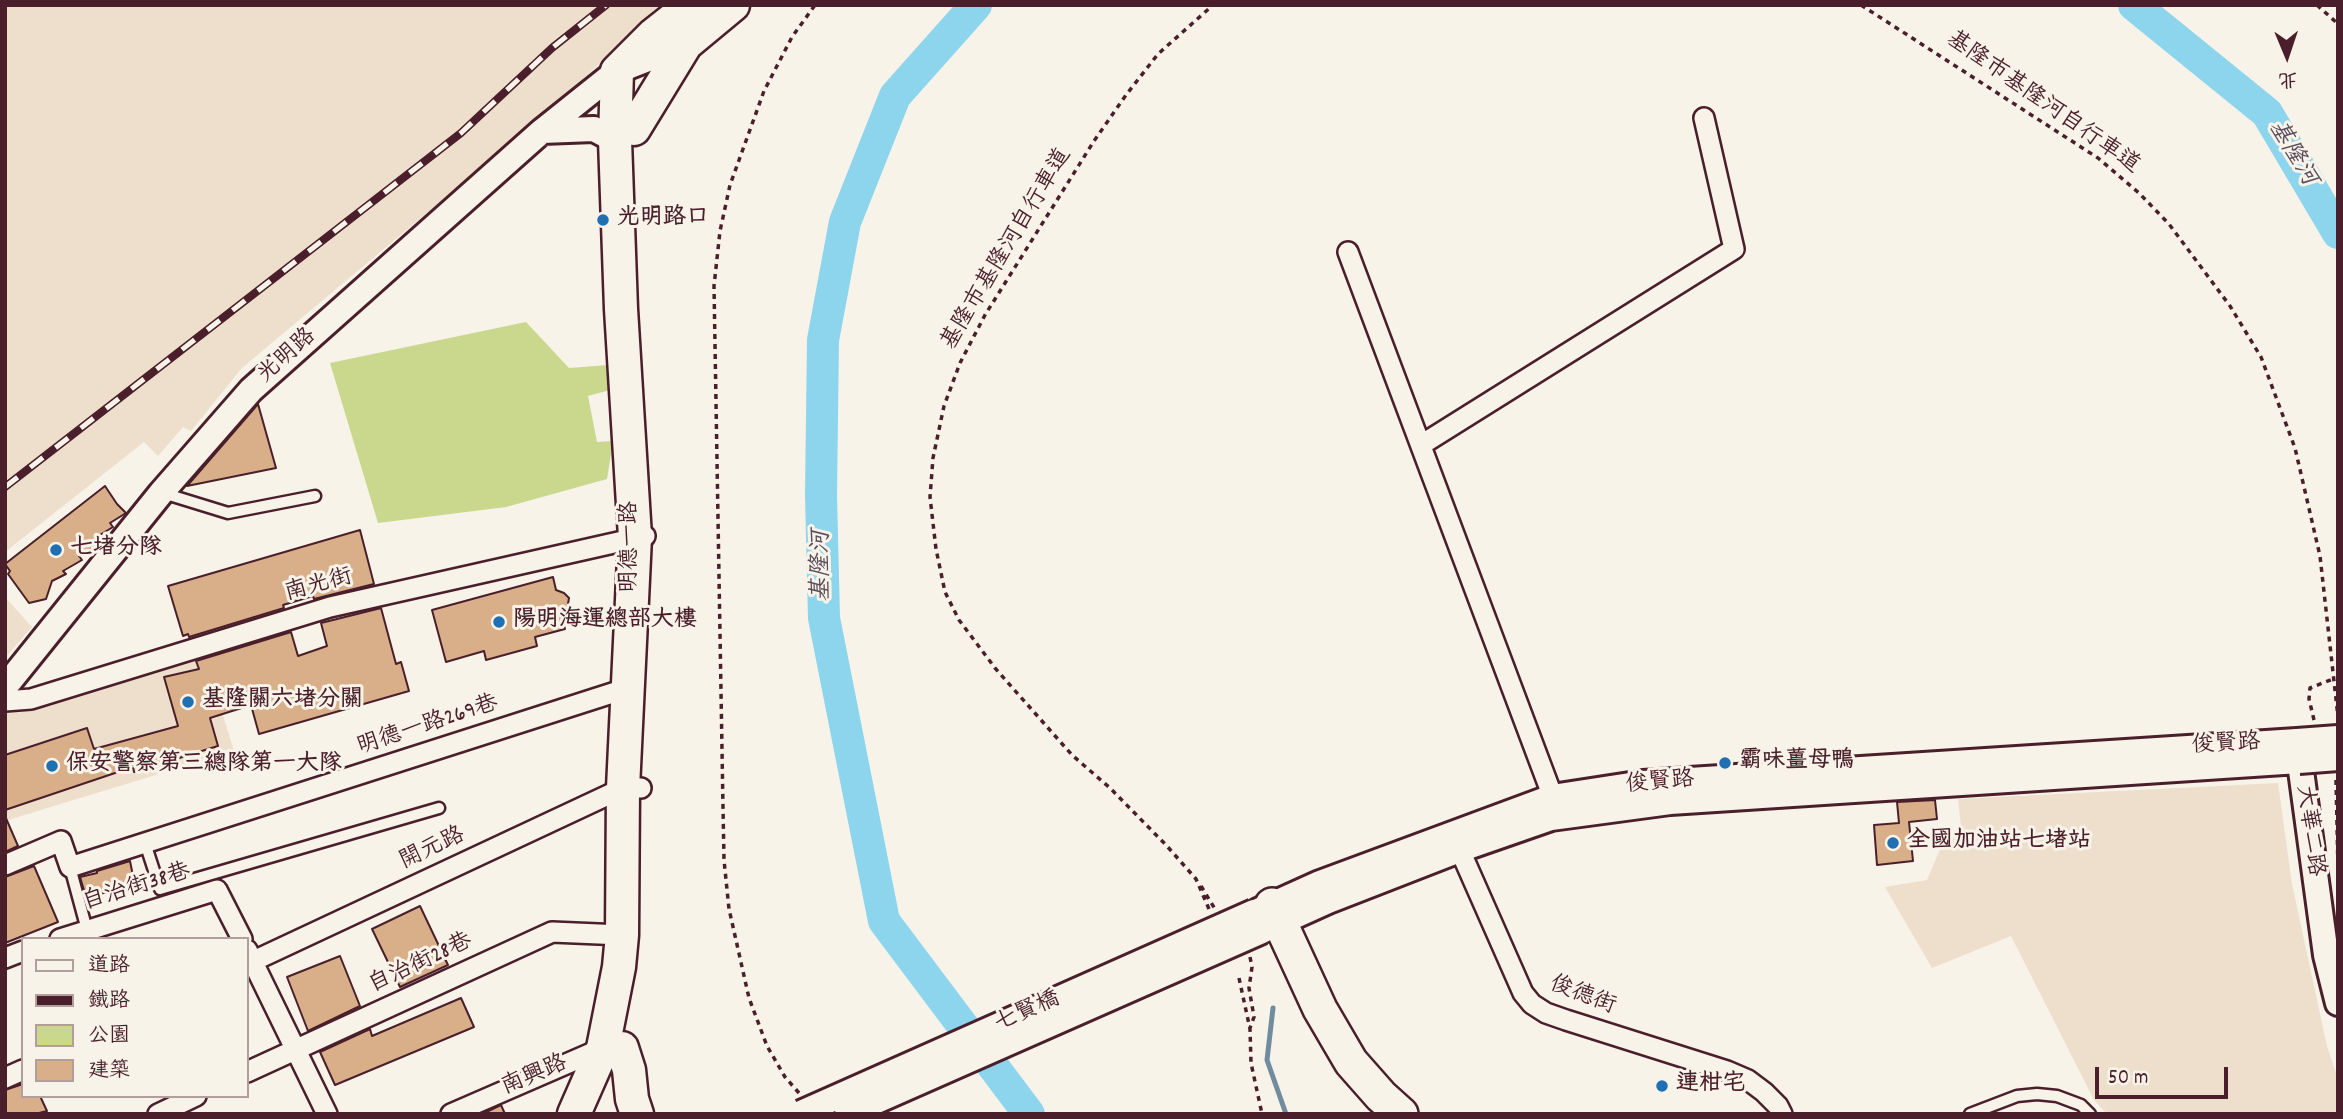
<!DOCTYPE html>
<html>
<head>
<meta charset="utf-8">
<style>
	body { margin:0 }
	#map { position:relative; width:2343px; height:1119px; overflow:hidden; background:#f7f3e8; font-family:Dekko,"LXGW WenKai TC",sans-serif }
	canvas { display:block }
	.frame { position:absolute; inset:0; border:7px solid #4a1f2b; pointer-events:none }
	.legend { position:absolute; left:21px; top:937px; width:228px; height:161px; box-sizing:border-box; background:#f7f3e8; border:2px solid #b29e9c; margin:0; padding:9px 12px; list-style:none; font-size:21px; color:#4a1f2b }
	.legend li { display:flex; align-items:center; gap:14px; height:35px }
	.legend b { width:35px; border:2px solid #b29e9c }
	.north { position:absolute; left:2252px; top:21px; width:70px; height:70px; -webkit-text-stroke:5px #f7f3e8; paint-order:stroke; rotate:178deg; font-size:19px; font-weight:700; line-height:28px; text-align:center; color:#4a1f2b }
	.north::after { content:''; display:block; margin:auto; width:24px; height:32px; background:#4a1f2b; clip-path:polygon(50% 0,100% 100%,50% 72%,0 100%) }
	.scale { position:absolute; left:2095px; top:1067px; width:133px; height:32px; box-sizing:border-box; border:4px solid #4a1f2b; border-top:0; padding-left:9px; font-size:21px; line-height:24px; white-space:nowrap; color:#4a1f2b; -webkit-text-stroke:5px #f7f3e8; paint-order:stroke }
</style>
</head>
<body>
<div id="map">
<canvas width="2343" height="1119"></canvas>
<div class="frame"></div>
<ul class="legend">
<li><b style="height:9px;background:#f7f3e8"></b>道路</li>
<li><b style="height:9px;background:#4a1f2b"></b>鐵路</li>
<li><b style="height:19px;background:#c9d88c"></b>公園</li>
<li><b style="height:19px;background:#d8af89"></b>建築</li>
</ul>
<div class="north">北</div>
<div class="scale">50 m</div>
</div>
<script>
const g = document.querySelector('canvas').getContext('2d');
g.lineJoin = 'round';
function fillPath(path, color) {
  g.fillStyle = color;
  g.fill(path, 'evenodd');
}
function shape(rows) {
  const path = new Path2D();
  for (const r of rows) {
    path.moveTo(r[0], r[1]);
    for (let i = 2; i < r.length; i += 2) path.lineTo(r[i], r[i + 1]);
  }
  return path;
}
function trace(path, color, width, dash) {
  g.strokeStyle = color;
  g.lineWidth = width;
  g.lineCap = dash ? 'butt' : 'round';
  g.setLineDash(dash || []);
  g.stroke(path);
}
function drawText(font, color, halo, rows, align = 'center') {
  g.font = font + ' Dekko,"LXGW WenKai TC",sans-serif';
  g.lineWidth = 6;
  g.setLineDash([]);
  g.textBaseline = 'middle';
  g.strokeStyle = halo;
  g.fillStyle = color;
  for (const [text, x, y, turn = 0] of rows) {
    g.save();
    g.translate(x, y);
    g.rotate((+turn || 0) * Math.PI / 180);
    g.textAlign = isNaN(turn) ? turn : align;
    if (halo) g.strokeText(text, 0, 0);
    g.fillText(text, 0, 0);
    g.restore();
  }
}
const built = shape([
	[5,5,664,5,541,117,242,368,191,431,183,427,158,456,144,442,5,552],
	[5,597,32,627,5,658],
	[205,657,234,751,5,821,5,715,11,708],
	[2278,783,2292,884,2327,1046,2338,1079,2338,1114,2107,1114,2094,1100,2011,936,1932,968,1885,887,1927,880,1944,840,1961,827,1958,799]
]);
const green = shape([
	[526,322,569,368,608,365,610,390,588,396,597,442,613,441,607,479,506,507,378,523,330,363]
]);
const stream = shape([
	[1273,1008,1267,1060,1286,1114]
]);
const river = shape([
	[976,5,895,96,845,222,823,340,821,495,824,618,884,921,1029,1114],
	[2134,5,2267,113,2338,233]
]);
const building = shape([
	[258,404,276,468,187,486,258,404],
	[105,486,117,504,126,513,110,523,113,527,95,538,99,544,79,556,82,560,63,571,66,574,52,581,46,599,29,603,8,574,10,571,5,564,105,486],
	[360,530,374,584,314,599,313,596,283,605,284,608,189,637,188,634,183,636,168,586,360,530],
	[553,577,556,590,564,593,569,598,567,610,561,615,565,629,535,637,537,646,486,660,484,651,446,662,432,610,553,577],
	[381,608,396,664,401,662,409,691,259,734,251,705,210,718,218,746,134,772,133,768,124,770,5,810,5,755,87,728,94,749,178,726,164,677,199,669,196,661,291,632,298,656,327,646,321,623,381,608],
	[1935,800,1937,819,1909,822,1913,861,1877,865,1874,825,1899,823,1897,802,1935,800],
	[5,816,18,846,5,852,5,816],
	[130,861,135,886,86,897,80,877,97,873,97,871,130,861],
	[34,866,58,922,5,943,5,877,34,866],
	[420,906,448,965,400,987,372,929,420,906],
	[340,956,360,1006,308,1031,287,977,340,956],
	[461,998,474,1027,335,1085,320,1052,370,1029,372,1036,461,998],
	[23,1084,23,1096,40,1096,47,1111,35,1114,5,1114,5,1090,23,1084],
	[501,1105,505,1114,482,1114,501,1105]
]);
const path = shape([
	[1861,5,2098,158,2139,193,2169,224,2230,306,2261,357,2295,448,2320,556,2338,717],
	[2317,5,2338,24],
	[2314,720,2309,699,2310,688,2333,679],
	[2336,780,2338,870],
	[1201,886,1215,909],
	[1209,909,1196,879,1166,845,1110,788,1072,755,995,668,959,620,945,592,936,549,930,497,933,458,944,406,960,363,985,315,1094,141,1126,95,1158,54,1213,5],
	[1250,957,1252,967,1249,988,1254,1017,1250,1028],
	[1239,978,1250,1029,1251,1063,1262,1114],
	[799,1093,785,1077,767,1046,749,998,729,909,724,860,723,807,714,286,720,231,730,185,764,91,792,37,815,5]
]);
const service = shape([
	[163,493,228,513,315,496],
	[145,843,160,889,439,808],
	[70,867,87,930],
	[1970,1114,2017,1096,2037,1094,2057,1096,2081,1105,2090,1114]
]);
const minor = shape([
	[1348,252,1557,808],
	[1421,445,1734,249,1704,118],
	[5,701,31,699,330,607,645,536],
	[1455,839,1523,993,1532,1004,1546,1013,1566,1020,1727,1071,1748,1080,1764,1092,1778,1106,1782,1114],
	[5,865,61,841,70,867,628,688],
	[60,939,217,890,242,939],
	[247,950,327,1114],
	[5,958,23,951],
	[247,964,623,788,641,788],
	[247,1072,552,932,622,935],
	[5,1078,23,1070],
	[158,1114,196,1096],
	[451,1114,603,1048]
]);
const tertiary = shape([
	[542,131,594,129,615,140],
	[5,687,161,493,251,390,542,131,617,71,686,44],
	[1258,911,1320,883,1552,797,1643,783,2297,741,2326,955,2338,1003],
	[1266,929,1328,901,1459,850,1551,818,1670,802,2299,761]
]);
const primary = shape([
	[634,129,686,44,733,5],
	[603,1048,622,1048,629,1070,632,1099,637,1114],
	[574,1114,603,1048,619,967,622,935,623,788,635,537,621,309,615,140,617,71,653,35,691,5]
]);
const trunk = shape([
	[1272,905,1320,1009,1351,1062,1381,1096,1401,1114]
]);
const rail = shape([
	[5,487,461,133,552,48,606,5]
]);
const tertiaryBridge = shape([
	[2297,741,2338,738],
	[2299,761,2338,758],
	[801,1113,1254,912],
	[847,1114,1262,931]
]);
const markers = [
	[603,220,7,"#1f6fb2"],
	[56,550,7,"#1f6fb2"],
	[499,622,7,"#1f6fb2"],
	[188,702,7,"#1f6fb2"],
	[1725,763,7,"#1f6fb2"],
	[52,766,7,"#1f6fb2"],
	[1893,843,7,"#1f6fb2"],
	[1662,1086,7,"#1f6fb2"]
];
const streetNames = [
	["基隆市基隆河自行車道",2042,104,35],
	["基隆市基隆河自行車道",1008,250,-59],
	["光明路",288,357,-42],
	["明德一路",632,547,-90],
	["南光街",319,587,-15],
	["明德一路269巷",428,727,-18],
	["俊賢路",2226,746,-3],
	["俊賢路",1660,784,-5],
	["大華二路",2308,831,82],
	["開元路",433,850,-25],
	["自治街38巷",137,889,-17],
	["自治街28巷",421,965,-25],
	["俊德街",1582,997,21],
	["七賢橋",1028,1013,-24],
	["南興路",535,1077,-23]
];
const poiNames = [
	["光明路口",617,220],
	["七堵分隊",70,550],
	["陽明海運總部大樓",513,622],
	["基隆關六堵分關",202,702],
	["霸味薑母鴨",1739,763],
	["保安警察第三總隊第一大隊",66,766],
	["全國加油站七堵站",1907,843],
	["連柑宅",1676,1086]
];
const waterNames = [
	["基隆河",2291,154,59],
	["基隆河",824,566,-90]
];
fillPath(built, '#eedfcc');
fillPath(green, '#c9d88c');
trace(stream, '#728c9f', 5);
trace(river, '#8cd5ed', 32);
fillPath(building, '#d8af89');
trace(building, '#4a1f2b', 2);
trace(service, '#4a1f2b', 15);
trace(minor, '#4a1f2b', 24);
trace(tertiary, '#4a1f2b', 30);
trace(primary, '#4a1f2b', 37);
trace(trunk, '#4a1f2b', 38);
trace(path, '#4a1f2b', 3.5, [5, 5]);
trace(service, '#f7f3e8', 10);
trace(minor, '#f7f3e8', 19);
trace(tertiary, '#f7f3e8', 24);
trace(primary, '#f7f3e8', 32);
trace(trunk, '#f7f3e8', 33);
trace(rail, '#4a1f2b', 8);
trace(rail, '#f7f3e8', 5, [16]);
trace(tertiaryBridge, '#4a1f2b', 30, []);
trace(tertiaryBridge, '#f7f3e8', 24);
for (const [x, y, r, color] of markers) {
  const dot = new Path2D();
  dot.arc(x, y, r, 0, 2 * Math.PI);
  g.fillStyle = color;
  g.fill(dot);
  trace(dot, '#f7f3e8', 2.5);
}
drawText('23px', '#4a1f2b', '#f7f3e8', streetNames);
drawText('bold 23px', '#4a1f2b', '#f7f3e8', poiNames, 'left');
drawText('italic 24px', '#5a4c5c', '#f7f3e8', waterNames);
</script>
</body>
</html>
